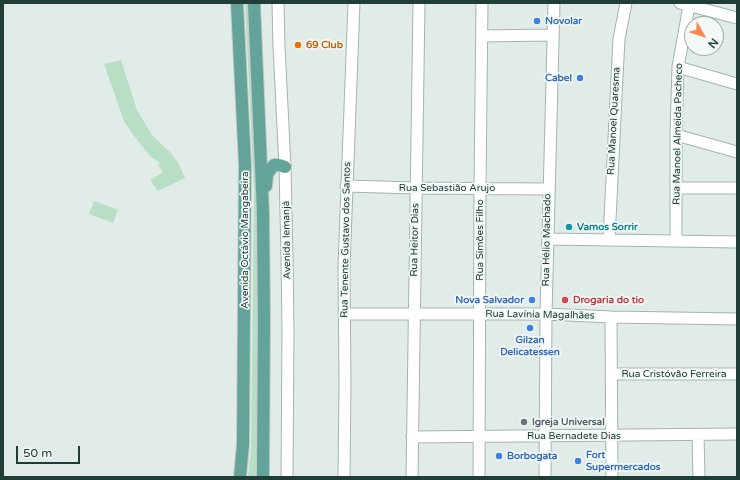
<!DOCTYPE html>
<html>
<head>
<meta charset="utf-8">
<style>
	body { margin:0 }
	#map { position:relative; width:740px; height:480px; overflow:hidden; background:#e1ece8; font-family:"Varela Round",sans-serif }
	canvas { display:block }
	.frame { position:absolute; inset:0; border:4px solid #203d38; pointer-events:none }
	.north { position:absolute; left:684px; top:16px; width:40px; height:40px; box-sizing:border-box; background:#f1f8f5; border:1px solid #9dada9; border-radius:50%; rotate:129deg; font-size:11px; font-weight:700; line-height:16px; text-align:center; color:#203d38 }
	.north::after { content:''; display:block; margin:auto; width:14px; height:18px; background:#f78a54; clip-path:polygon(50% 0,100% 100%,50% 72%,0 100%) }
	.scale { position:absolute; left:16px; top:446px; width:64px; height:18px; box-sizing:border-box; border:2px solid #203d38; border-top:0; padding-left:5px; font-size:12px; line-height:14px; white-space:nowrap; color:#203d38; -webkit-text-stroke:3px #f1f8f5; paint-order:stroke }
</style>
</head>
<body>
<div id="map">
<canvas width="740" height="480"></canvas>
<div class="frame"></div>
<div class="north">N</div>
<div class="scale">50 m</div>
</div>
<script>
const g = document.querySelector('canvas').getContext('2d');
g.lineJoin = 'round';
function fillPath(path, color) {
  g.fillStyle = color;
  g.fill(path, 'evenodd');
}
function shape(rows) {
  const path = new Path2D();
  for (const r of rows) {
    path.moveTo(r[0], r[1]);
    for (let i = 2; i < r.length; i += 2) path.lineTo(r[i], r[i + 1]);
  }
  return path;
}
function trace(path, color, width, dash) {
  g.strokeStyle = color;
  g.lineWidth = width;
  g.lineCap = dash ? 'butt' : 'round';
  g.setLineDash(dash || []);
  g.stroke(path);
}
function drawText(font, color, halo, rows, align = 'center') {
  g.font = font + ' "Varela Round",sans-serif';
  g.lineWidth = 3.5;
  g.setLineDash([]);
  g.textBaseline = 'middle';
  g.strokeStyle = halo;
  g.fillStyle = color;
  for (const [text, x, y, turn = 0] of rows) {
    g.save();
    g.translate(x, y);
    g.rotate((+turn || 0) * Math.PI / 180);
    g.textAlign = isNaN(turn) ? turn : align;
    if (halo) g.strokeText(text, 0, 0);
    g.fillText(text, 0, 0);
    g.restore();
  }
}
const green = shape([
	[245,3,250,3,258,191,257,477,248,477,251,448,254,192],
	[121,60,137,110,152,135,171,153,179,164,185,178,158,191,150,180,163,172,158,165,160,163,150,156,133,135,124,121,104,64],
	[94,201,118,210,113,223,89,214]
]);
const minor = shape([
	[278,3,279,46,285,167,287,257,288,331,287,477],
	[680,3,737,18],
	[482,36,552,35],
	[678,67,737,84],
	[676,135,737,152],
	[346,186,415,188,548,189],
	[676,188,737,188],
	[548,239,737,242],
	[609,239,618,58,619,39,626,3],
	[676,240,676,135,678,67,689,6],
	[344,314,546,314,611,317,737,319],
	[611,317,612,477],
	[612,374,737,374],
	[698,435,699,477],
	[412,437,737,434],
	[344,477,345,384,344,266,354,3],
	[412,477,419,3],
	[479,477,480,188,482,3],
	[545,477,546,314,554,3]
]);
const major = shape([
	[237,3,245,165,243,444,240,477],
	[254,3,263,213,264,320,263,477],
	[266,186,267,175,270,170,274,165,279,165,285,167]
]);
const markers = [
	[537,21,4,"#3f7fe0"],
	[298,45,4,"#e8710a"],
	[580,78,4,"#3f7fe0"],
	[569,227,4,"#0f9aa8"],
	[532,300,4,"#3f7fe0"],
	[565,300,4,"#e0444e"],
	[530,328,4,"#3f7fe0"],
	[524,422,4,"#6b7280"],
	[499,456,4,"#3f7fe0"],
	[578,461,4,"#3f7fe0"]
];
const shopNames = [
	["Novolar",545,21],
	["Cabel",572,78,"right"],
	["Nova Salvador",524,300,"right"],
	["Gilzan",530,340,"center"],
	["Delicatessen",530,352,"center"],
	["Fort",586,455],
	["Supermercados",586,467],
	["Borbogata",507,456]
];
const foodNames = [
	["69 Club",306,45]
];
const streetNames = [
	["Rua Manoel Quaresma",614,121,-87],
	["Rua Manoel Almeida Pacheco",678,134,-89],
	["Rua Sebastião Arujo",447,188],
	["Avenida Octávio Mangabeira",245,240,-90],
	["Avenida Iemanjá",287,240,-91],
	["Rua Tenente Gustavo dos Santos",346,240,-89],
	["Rua Heitor Dias",415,240,-89],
	["Rua Simões Filho",480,240,-90],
	["Rua Hélio Machado",547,240,-89],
	["Rua Lavínia Magalhães",540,315,1],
	["Rua Cristóvão Ferreira",674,374],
	["Rua Bernadete Dias",574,436]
];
const cultureNames = [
	["Vamos Sorrir",577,227]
];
const healthNames = [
	["Drogaria do tio",573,300]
];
const worshipNames = [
	["Igreja Universal",532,422]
];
fillPath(green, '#b9dec6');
trace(minor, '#a3b4b0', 13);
trace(major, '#c1c9c7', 14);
trace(minor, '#fff', 11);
trace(major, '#63a399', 12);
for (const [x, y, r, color] of markers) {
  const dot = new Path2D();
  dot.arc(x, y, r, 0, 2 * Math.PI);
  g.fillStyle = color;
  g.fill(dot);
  trace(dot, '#f1f8f5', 1.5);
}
drawText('bold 10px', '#366cbe', '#f1f8f5', shopNames, 'left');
drawText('bold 10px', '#c56008', '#f1f8f5', foodNames, 'left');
drawText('10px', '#203d38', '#f1f8f5', streetNames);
drawText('bold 10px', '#0d838f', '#f1f8f5', cultureNames, 'left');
drawText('bold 10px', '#be3a42', '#f1f8f5', healthNames, 'left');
drawText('bold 10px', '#5b616d', '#f1f8f5', worshipNames, 'left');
</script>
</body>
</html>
